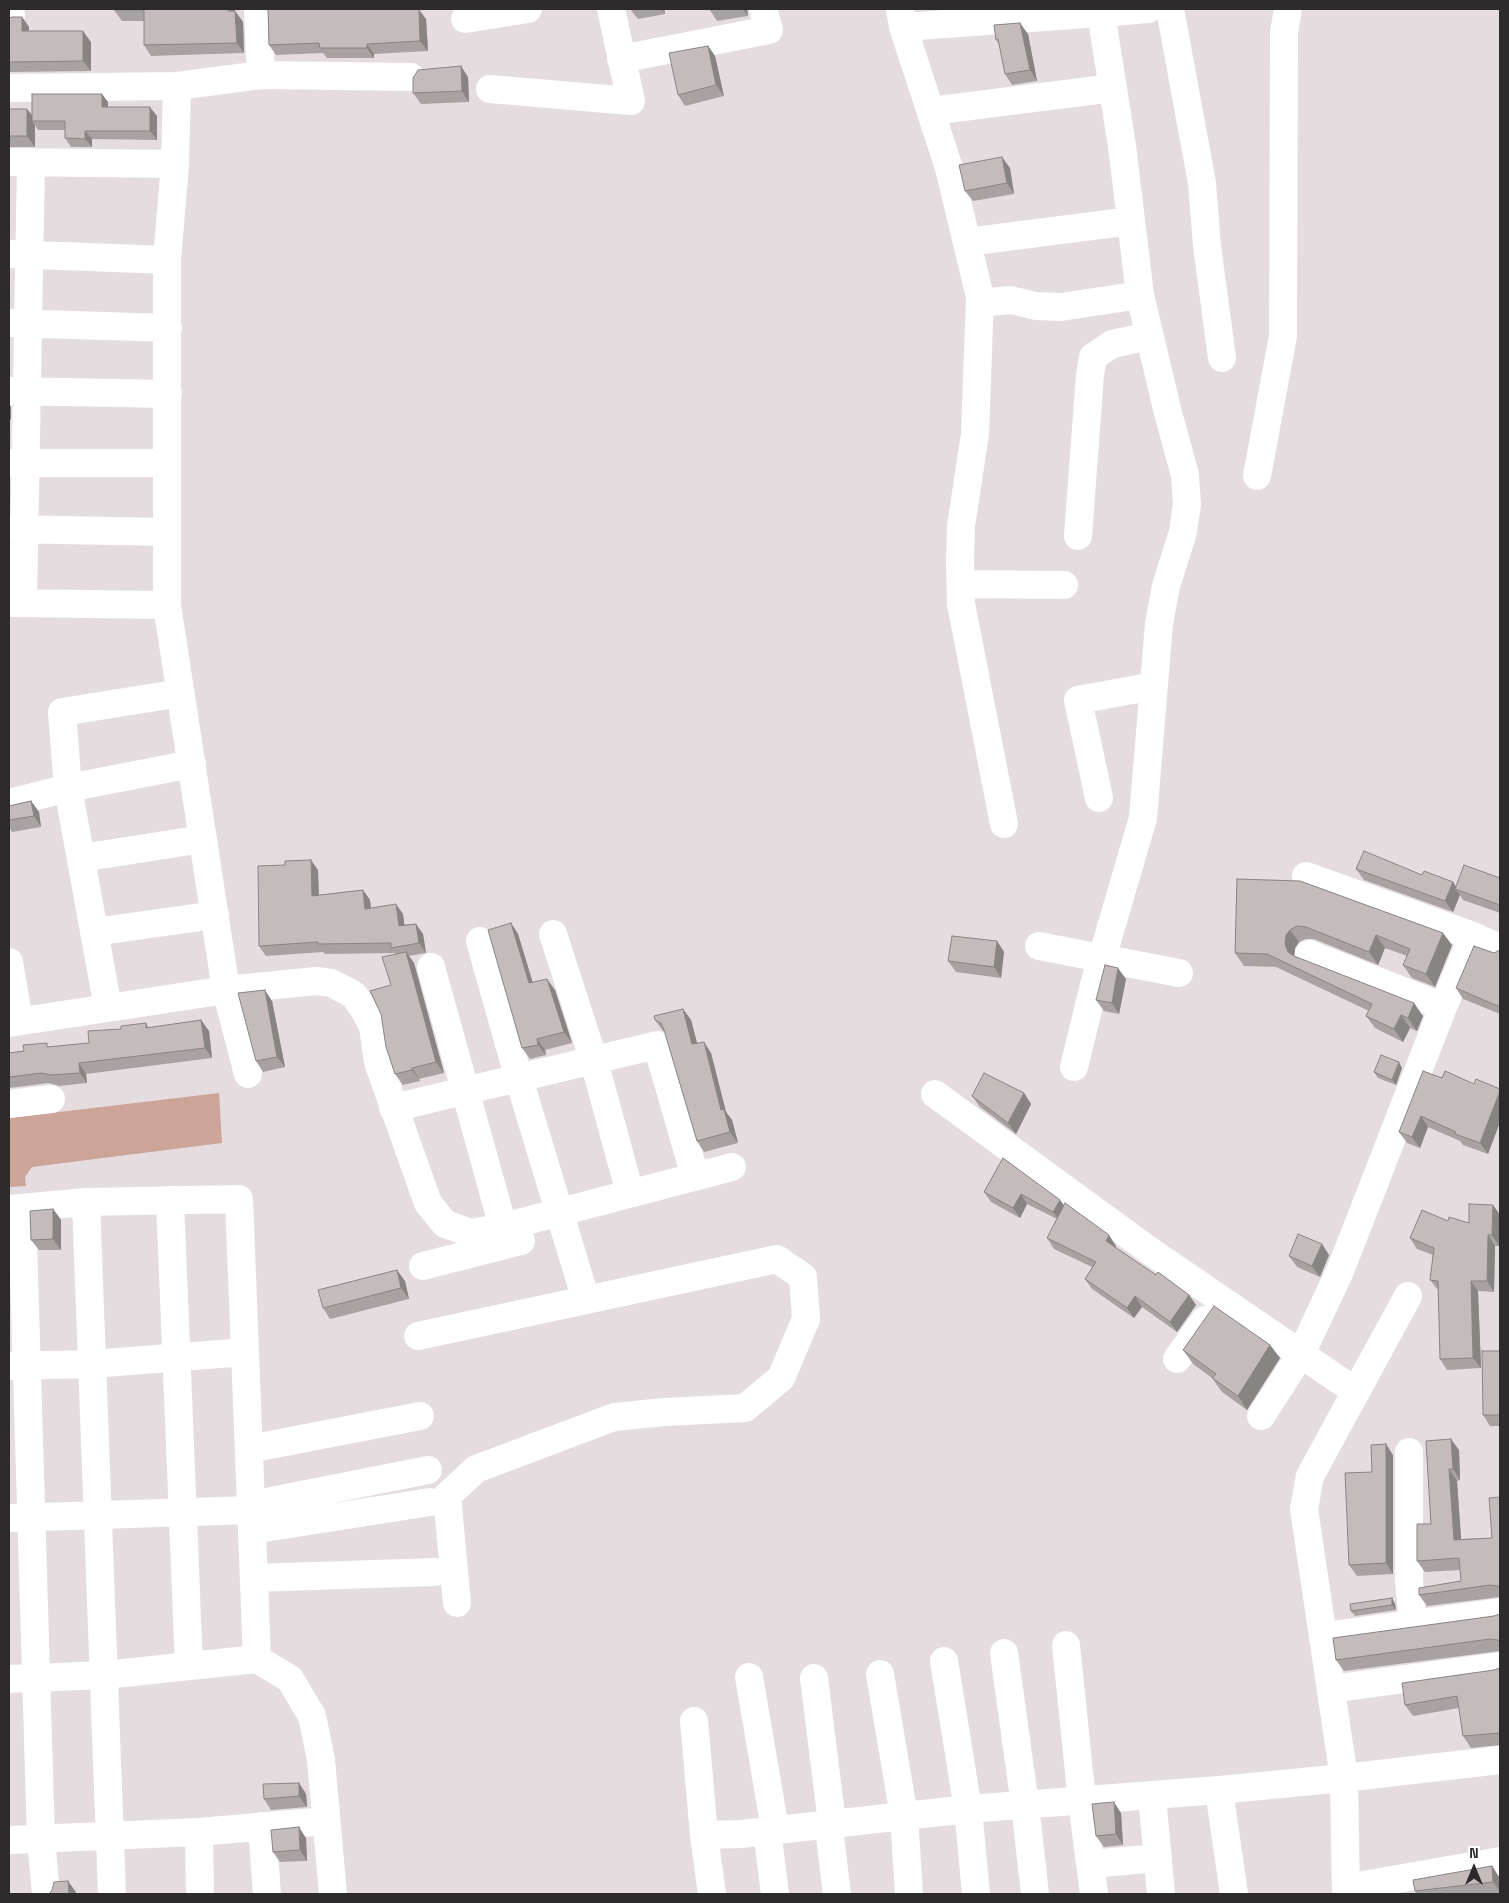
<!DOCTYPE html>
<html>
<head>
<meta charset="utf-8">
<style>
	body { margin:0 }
	#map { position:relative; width:1509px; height:1903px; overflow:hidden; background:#e5dcdf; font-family:"Space Grotesk",sans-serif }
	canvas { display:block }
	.frame { position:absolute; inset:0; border:10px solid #2d2a2b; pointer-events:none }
	.north { position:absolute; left:1449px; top:1843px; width:50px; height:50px; -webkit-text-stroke:4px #fff; paint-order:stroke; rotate:0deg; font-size:14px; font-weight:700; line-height:20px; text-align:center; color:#2d2a2b }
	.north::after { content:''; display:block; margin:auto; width:18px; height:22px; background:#2d2a2b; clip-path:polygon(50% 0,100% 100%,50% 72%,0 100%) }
</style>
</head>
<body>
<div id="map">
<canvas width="1509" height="1903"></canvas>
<div class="frame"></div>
<div class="north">N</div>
</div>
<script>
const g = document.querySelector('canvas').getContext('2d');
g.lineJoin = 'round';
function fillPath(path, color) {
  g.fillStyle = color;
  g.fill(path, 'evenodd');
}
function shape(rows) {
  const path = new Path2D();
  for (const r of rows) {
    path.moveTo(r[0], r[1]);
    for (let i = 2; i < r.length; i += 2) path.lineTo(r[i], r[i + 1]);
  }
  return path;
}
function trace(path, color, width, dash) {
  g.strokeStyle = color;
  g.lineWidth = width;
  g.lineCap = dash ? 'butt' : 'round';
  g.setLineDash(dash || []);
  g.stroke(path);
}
const green = shape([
	[219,1093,222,1143,32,1167,25,1177,26,1186,9,1187,9,1118]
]);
const minor = shape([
	[258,9,261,75],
	[1170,9,1202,183,1207,246,1222,358],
	[900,10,903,27,949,168,980,297,975,434,961,526,960,560,961,604,1004,824],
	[1101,13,1148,9],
	[9,15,11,15],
	[465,19,528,9],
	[903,27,1101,13,1122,146,1140,295,1168,413,1185,475,1187,504,1183,532,1166,586,1159,624,1143,818,1093,989,1074,1067],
	[621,59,769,30,763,9],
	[177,86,175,164,167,260,167,605,226,990,248,1074],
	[9,88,177,86,261,75,411,77],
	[490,89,631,101,611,9],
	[931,111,1113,88],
	[9,162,175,164],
	[967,242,1131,221],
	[9,254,167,260],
	[980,303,1011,300,1036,306,1061,307,1140,295],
	[9,323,168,328],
	[10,391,168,394],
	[9,463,167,463],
	[1257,476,1283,336,1284,32,1288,9],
	[9,529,167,532],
	[1078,536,1090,375,1093,357,1112,344,1149,336],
	[961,584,1064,585],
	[9,603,167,605],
	[23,603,31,162],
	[1099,798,1078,700,1154,686],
	[9,803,68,788,192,764],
	[81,858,203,839],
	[1306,876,1473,936],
	[94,932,215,915],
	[553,934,594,1061,630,1193],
	[480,941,519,1079,586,1300],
	[1039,946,1179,973],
	[1309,954,1443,1007],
	[9,962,19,1021],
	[431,967,503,1227],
	[108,1008,68,788,62,712,181,693],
	[9,1023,226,990,316,981,331,983,343,989,354,995,365,1011,373,1027,378,1062,428,1203,445,1224,471,1233,503,1227,732,1167],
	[935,1094,1150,1251,1355,1391],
	[9,1104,51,1099],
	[393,1108,657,1045,695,1176],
	[170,1200,189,1666],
	[86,1202,112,1894],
	[22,1208,41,1839,46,1894],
	[9,1209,86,1202,239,1199,257,1659],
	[423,1266,521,1241],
	[418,1336,777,1259,803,1277,806,1319,781,1378,745,1408,665,1412,614,1417,476,1469,447,1496,457,1603],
	[1177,1359,1205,1320],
	[10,1366,92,1364,245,1352],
	[1261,1416,1301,1354,1340,1271,1443,1007,1473,936,1500,948],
	[249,1449,420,1416],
	[1409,1452,1409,1580,1413,1624],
	[251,1505,428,1470],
	[9,1518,251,1510],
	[252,1530,430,1502],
	[254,1578,435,1572],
	[1324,1636,1500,1612],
	[1066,1645,1082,1801,1094,1894],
	[1004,1653,1025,1805,1035,1894],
	[944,1661,968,1809,976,1894],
	[880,1674,904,1816,909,1894],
	[749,1677,775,1829],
	[814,1678,832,1823,830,1837,837,1894],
	[9,1679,104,1675,257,1659,290,1679,312,1716,321,1760,333,1894],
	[1331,1689,1500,1666],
	[694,1721,704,1835,712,1894],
	[1219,1790,1234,1894],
	[1152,1796,1161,1894],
	[262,1826,267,1894],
	[767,1830,775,1894],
	[199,1832,200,1894],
	[704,1835,741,1834,968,1809,1219,1790,1344,1778,1500,1760],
	[9,1840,199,1832,326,1821],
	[1090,1864,1158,1858],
	[1346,1888,1500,1861],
	[1346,1894,1344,1778,1304,1509,1310,1476,1408,1296]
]);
const wall = shape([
	[114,9,235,11,243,22,244,53,151,56,144,45,144,21,122,21,114,10],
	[268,9,419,9,419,10,426,19,428,51,374,54,374,58,327,58,323,53,276,55,269,45],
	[630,9,664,9,665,14,638,19],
	[709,9,747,9,748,16,717,21,710,10],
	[22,17,29,27,29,31,91,42,91,71,9,72,9,18],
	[1028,34,1037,81,1012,85,1005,74,999,44,996,40],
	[708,46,715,56,724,96,685,106,678,95],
	[468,77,469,102,421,104,413,93],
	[108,102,108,107,157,116,157,140,92,139,92,147,71,147,65,138,65,130,38,130,35,125,35,147,9,147,9,109,27,109,32,115],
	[1010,168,1014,194,973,201,965,191],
	[31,801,39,812,41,827,12,832,9,827,9,806],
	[1356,869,1422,875,1453,882,1456,887,1500,878,1500,913,1463,900,1460,895,1453,912,1364,880],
	[318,870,319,895,363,890,370,900,371,908,403,914,404,925,416,924,423,934,426,953,409,956,414,963,444,1073,419,1079,420,1081,403,1085,395,1074,391,985,395,954,395,953,325,954,323,952,266,956,259,946],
	[1237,879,1452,945,1435,987,1412,978,1403,965,1407,956,1385,948,1378,965,1314,939,1306,939,1299,942,1295,948,1294,956,1423,1016,1417,1031,1410,1028,1403,1042,1375,1028,1366,1016,1369,1011,1276,967,1244,966,1235,953],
	[511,923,518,934,533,983,555,990,572,1043,545,1050,546,1055,530,1059,522,1048],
	[997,941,1004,952,1001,978,956,972,948,961],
	[1500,950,1500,1014,1463,999,1456,988,1494,953],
	[1126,979,1119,1014,1104,1011,1096,1000],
	[272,1001,285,1067,263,1072,256,1061],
	[683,1009,691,1020,697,1043,711,1053,726,1112,732,1120,738,1143,704,1152,697,1141,665,1032,663,1031,655,1020],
	[201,1020,209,1031,212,1058,86,1074,87,1083,59,1086,49,1083,9,1088,9,1053,49,1047,89,1043,121,1029,146,1023,149,1028],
	[1402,1068,1396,1085,1378,1078,1374,1072],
	[1442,1078,1500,1089,1500,1122,1488,1154,1463,1145,1460,1141,1428,1127,1420,1148,1407,1143,1399,1132],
	[1024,1093,1031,1104,1016,1134,980,1107,972,1096],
	[1003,1158,1116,1246,1115,1247,1156,1275,1189,1295,1196,1305,1177,1332,1142,1307,1134,1318,1092,1289,1085,1279,1092,1267,1054,1249,1047,1238,1057,1219,1027,1204,1020,1218,991,1202,984,1192],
	[1493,1205,1500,1215,1499,1246,1495,1246,1494,1292,1478,1291,1481,1368,1447,1370,1440,1359,1438,1290,1430,1280,1433,1255,1417,1249,1410,1238,1448,1221,1469,1223],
	[53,1209,61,1220,61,1250,39,1250,31,1240],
	[1329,1255,1320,1277,1297,1267,1289,1256],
	[405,1281,409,1299,330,1319,323,1308],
	[1270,1345,1280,1358,1247,1410,1222,1392,1212,1378,1193,1364,1183,1350],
	[1500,1351,1500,1426,1490,1426,1483,1415],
	[1426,1441,1459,1450,1460,1480,1457,1481,1461,1539,1492,1538,1500,1497,1500,1597,1427,1606,1419,1595,1461,1581,1460,1570,1425,1572,1417,1561,1431,1524],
	[1393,1455,1393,1574,1357,1576,1349,1565,1372,1472],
	[1392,1598,1395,1604,1396,1610,1355,1616,1351,1611],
	[1500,1614,1500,1651,1344,1671,1336,1660,1494,1616],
	[1500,1668,1500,1745,1471,1748,1463,1736,1459,1708,1413,1716,1405,1705],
	[299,1783,306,1794,307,1807,271,1810,264,1799],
	[1121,1813,1123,1845,1104,1847,1096,1836],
	[306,1838,307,1861,280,1862,273,1852],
	[1492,1866,1499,1877,1500,1893,1486,1894,1417,1894,1415,1891]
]);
const shadedWall = shape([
	[228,9,235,9,235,11,243,22,244,53,237,43],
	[413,9,419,9,419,10,426,19,428,51,420,41],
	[662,9,664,9,665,14],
	[743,9,747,9,748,16],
	[22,17,29,27,29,42,22,31],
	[1020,23,1028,34,1037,81,1030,70],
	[83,31,91,42,91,71,83,61],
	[367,44,374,54,374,58,367,48],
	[708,46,715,56,724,96,716,85],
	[461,66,468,77,469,102,462,91],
	[102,94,108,102,108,116,102,107],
	[150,107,157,116,157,140,150,131],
	[27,109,35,119,32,121,35,125,35,147,27,136],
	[85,131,92,139,92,147,85,139],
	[1002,157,1010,168,1014,194,1007,183],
	[9,404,11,407,11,420,9,418],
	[31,801,39,812,41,827,34,816],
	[311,860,318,870,319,906,312,896],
	[1453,882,1458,890,1455,889,1460,895,1453,912,1445,901],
	[363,890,370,900,372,919,365,909],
	[396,904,403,914,406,936,399,926],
	[511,923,518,934,536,994,529,983],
	[416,924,423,934,426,953,419,943],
	[1290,930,1299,942,1295,948,1294,957,1288,952,1285,944,1286,935],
	[1443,933,1452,945,1435,987,1426,974],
	[1376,935,1385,948,1378,965,1369,952],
	[997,941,1004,952,1001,978,994,967],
	[406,952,414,963,444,1073,436,1062],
	[1118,968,1126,979,1119,1014,1112,1003],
	[547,979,555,990,572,1043,564,1032],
	[265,990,272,1001,285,1067,277,1057],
	[1414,1003,1423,1016,1417,1031,1408,1018],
	[683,1009,691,1020,700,1055,692,1044],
	[1401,1015,1410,1028,1403,1042,1394,1029],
	[201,1020,209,1031,212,1058,205,1048],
	[537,1039,545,1050,546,1055,538,1045],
	[704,1042,711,1053,726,1112,732,1120,738,1143,730,1132,721,1110],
	[1399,1062,1402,1068,1396,1085,1392,1080],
	[79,1063,86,1074,87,1083,80,1073],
	[412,1068,419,1079,420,1081,412,1070],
	[1500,1091,1500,1122,1488,1154,1480,1143],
	[1024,1093,1031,1104,1016,1134,1008,1123],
	[1421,1116,1428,1127,1420,1148,1412,1137],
	[1021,1194,1027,1204,1020,1218,1013,1208],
	[1060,1200,1067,1209,1060,1221,1053,1212],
	[1493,1205,1500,1215,1499,1246,1492,1235],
	[53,1209,61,1220,61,1250,53,1239],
	[1109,1235,1116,1246,1113,1251,1106,1241],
	[1488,1235,1495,1246,1494,1292,1487,1281],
	[1322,1244,1329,1255,1320,1277,1312,1266],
	[397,1270,405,1281,409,1299,401,1288],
	[1471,1281,1478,1291,1481,1368,1473,1358],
	[1189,1295,1196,1305,1177,1332,1170,1322],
	[1135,1296,1142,1307,1134,1318,1127,1308],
	[1270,1345,1280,1358,1247,1410,1238,1396],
	[1451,1439,1459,1450,1460,1480,1453,1469],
	[1386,1444,1393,1455,1393,1574,1386,1563],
	[1449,1469,1457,1481,1462,1551,1454,1540],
	[1392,1598,1395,1604,1396,1610,1392,1605],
	[299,1783,306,1794,307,1807,299,1796],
	[1114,1802,1121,1813,1123,1845,1116,1834],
	[299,1827,306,1838,307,1861,300,1850],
	[1492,1866,1499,1877,1500,1891,1493,1882],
	[68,1881,76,1892,76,1894,69,1894]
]);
const building = shape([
	[114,9,228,9,228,11,235,11,237,43,144,45,144,10,114,10,114,9],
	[268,9,419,9,420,41,367,44,367,48,320,48,319,43,269,45,268,9],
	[709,9,719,9,710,10,709,9],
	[13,17,22,17,22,31,83,31,83,61,9,62,9,18,13,17],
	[1020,23,1030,70,1005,74,998,39,996,40,994,25,1020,23],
	[708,46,716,85,678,95,669,53,708,46],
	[461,66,462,91,413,93,413,78,418,70,461,66],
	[32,94,102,94,102,107,150,107,150,131,85,131,85,139,65,138,65,121,32,121,32,94],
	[9,109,27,109,27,136,9,136,9,109],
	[1002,157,1007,183,965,191,959,165,1002,157],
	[31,801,34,816,9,820,9,806,31,801],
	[1364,851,1422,875,1424,871,1453,882,1445,901,1356,869,1364,851],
	[311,860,312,896,363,890,365,909,396,904,399,926,416,924,419,943,391,948,391,943,318,944,318,942,259,946,258,866,285,865,285,861,311,860],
	[1464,865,1500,878,1500,905,1455,889,1464,865],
	[1237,879,1300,881,1443,933,1426,974,1403,965,1410,949,1376,935,1369,952,1306,927,1297,926,1290,930,1286,935,1285,944,1288,952,1294,956,1414,1003,1408,1018,1401,1015,1394,1029,1366,1016,1372,1004,1267,954,1235,953,1237,879],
	[511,923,529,983,547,979,564,1032,537,1039,538,1045,522,1048,488,930,511,923],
	[952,936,997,941,994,967,948,961,952,936],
	[1474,946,1494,953,1500,950,1500,1007,1456,988,1474,946],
	[406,952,436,1062,412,1068,412,1070,395,1074,386,1047,381,1014,370,991,391,985,382,957,406,952],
	[1105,965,1118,968,1112,1003,1096,1000,1105,965],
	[265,990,277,1057,256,1061,238,993,265,990],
	[683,1009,692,1044,704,1042,721,1110,724,1109,730,1132,697,1141,664,1030,661,1023,655,1020,654,1016,683,1009],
	[201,1020,205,1048,79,1063,80,1073,51,1075,42,1073,9,1077,9,1053,24,1051,23,1045,47,1043,47,1047,89,1043,88,1031,121,1029,121,1026,146,1023,146,1028,201,1020],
	[1381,1055,1399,1062,1392,1080,1374,1072,1381,1055],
	[1423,1071,1442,1078,1445,1071,1474,1084,1476,1079,1500,1089,1500,1091,1480,1143,1455,1134,1456,1132,1421,1116,1412,1137,1399,1132,1423,1071],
	[984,1073,1024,1093,1008,1123,972,1096,984,1073],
	[1003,1158,1060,1200,1053,1212,1021,1194,1013,1208,984,1192,1003,1158],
	[1065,1203,1109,1235,1106,1241,1156,1275,1158,1272,1189,1295,1170,1322,1135,1296,1127,1308,1120,1303,1085,1279,1096,1262,1047,1238,1065,1203],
	[1469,1204,1493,1205,1492,1235,1488,1235,1487,1281,1471,1281,1473,1358,1440,1359,1438,1281,1430,1280,1434,1248,1410,1238,1422,1210,1448,1221,1449,1217,1469,1223,1469,1204],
	[53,1209,53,1239,31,1240,30,1211,53,1209],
	[1298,1234,1322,1244,1312,1266,1289,1256,1298,1234],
	[397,1270,401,1288,323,1308,318,1290,397,1270],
	[1214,1306,1270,1345,1238,1396,1212,1378,1216,1374,1183,1350,1214,1306],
	[1482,1351,1500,1351,1500,1415,1483,1415,1482,1351],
	[1451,1439,1453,1469,1449,1469,1454,1540,1492,1538,1489,1498,1500,1497,1500,1588,1498,1586,1490,1585,1419,1595,1419,1588,1461,1581,1459,1558,1417,1561,1417,1524,1431,1524,1426,1441,1451,1439],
	[1386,1444,1386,1563,1349,1565,1345,1473,1372,1472,1371,1445,1386,1444],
	[1392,1598,1392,1605,1351,1611,1350,1604,1392,1598],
	[1500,1614,1500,1642,1498,1640,1490,1639,1336,1660,1333,1638,1494,1616,1500,1614],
	[1500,1668,1500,1733,1463,1736,1457,1696,1405,1705,1402,1683,1494,1670,1500,1668],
	[299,1783,299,1796,264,1799,263,1784,299,1783],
	[1114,1802,1116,1834,1096,1836,1092,1804,1114,1802],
	[299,1827,300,1850,273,1852,271,1830,299,1827],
	[1492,1866,1493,1882,1415,1891,1413,1880,1492,1866],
	[68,1881,69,1894,49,1894,52,1890,54,1882,68,1881]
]);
fillPath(green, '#cca498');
trace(minor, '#fff', 28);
fillPath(wall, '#a9a2a2');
fillPath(shadedWall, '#898484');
fillPath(building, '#c4bcbc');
trace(building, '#898484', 1);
</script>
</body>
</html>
